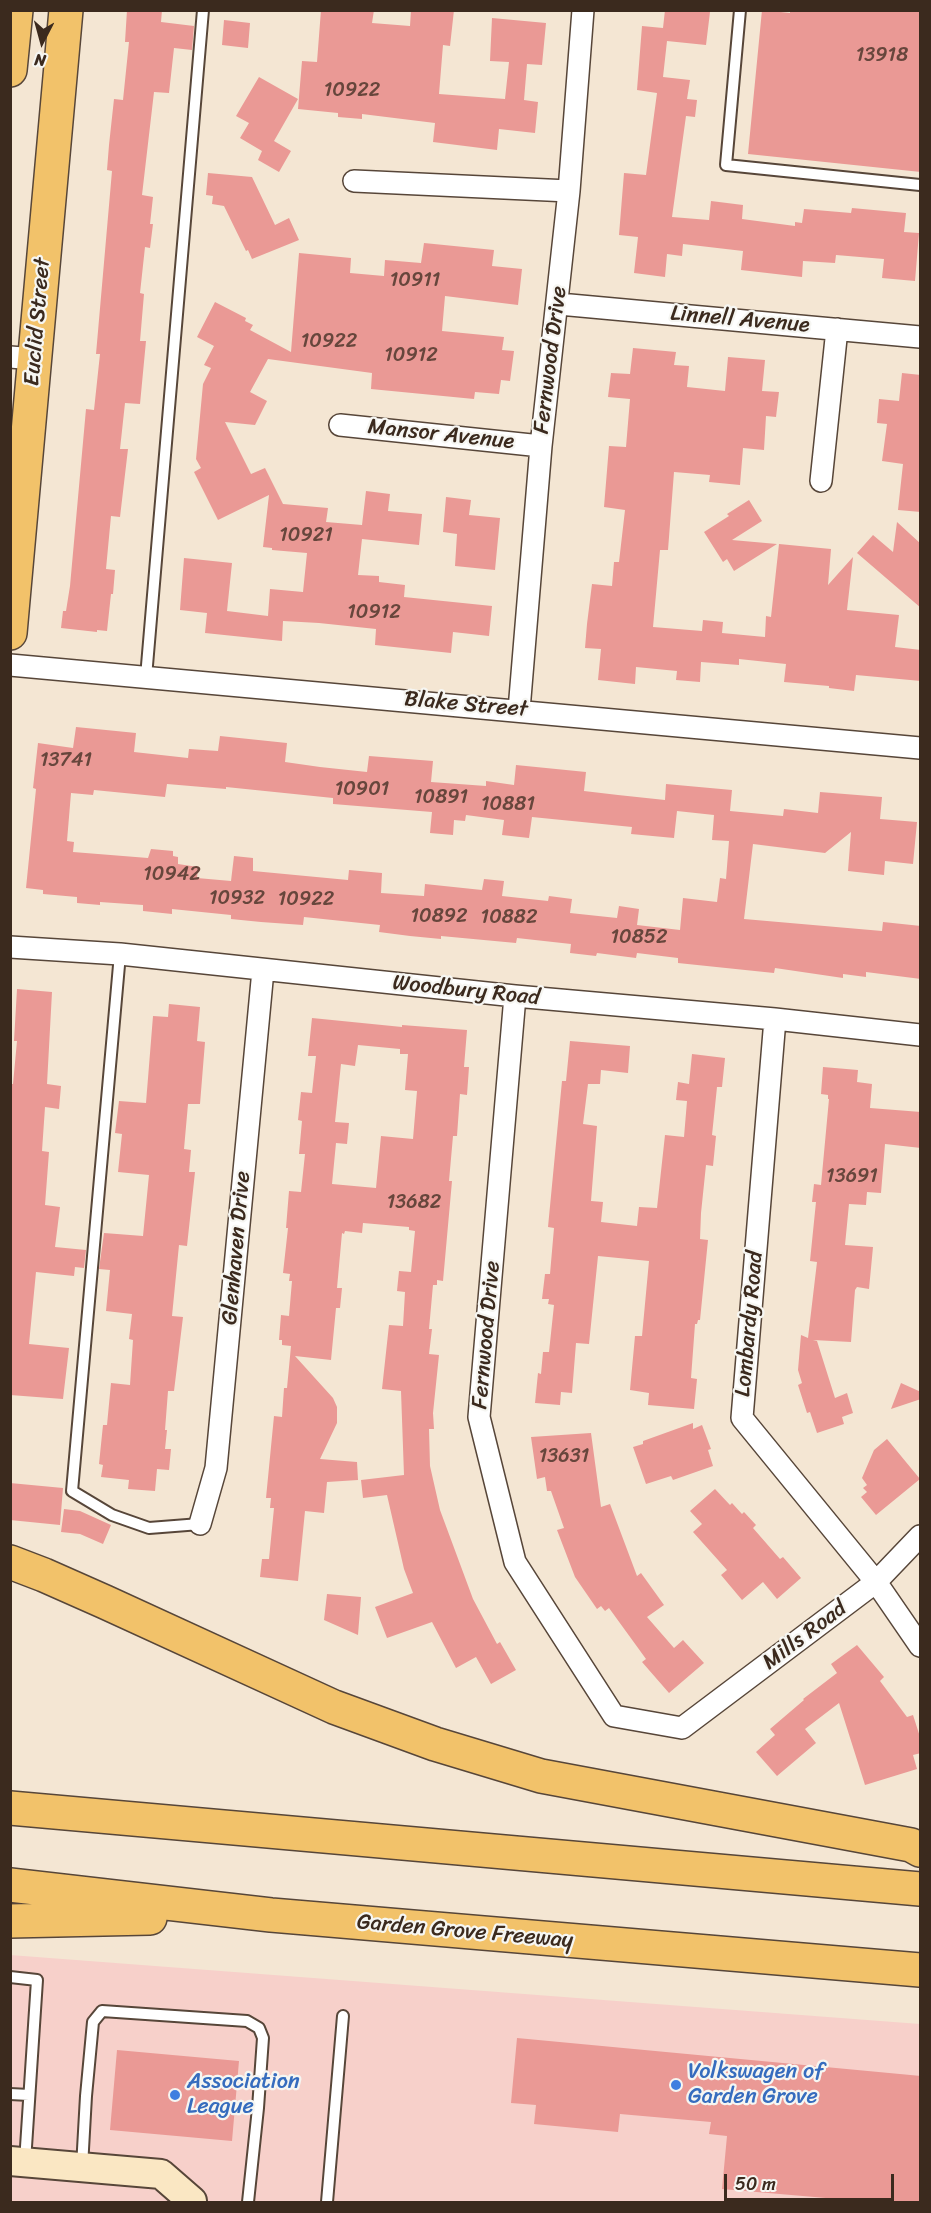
<!DOCTYPE html>
<html>
<head>
<meta charset="utf-8">
<style>
	body { margin:0 }
	#map { position:relative; width:931px; height:2213px; overflow:hidden; background:#f4e6d3; font-family:Sriracha,sans-serif }
	canvas { display:block }
	.frame { position:absolute; inset:0; border:12px solid #3b2a1e; pointer-events:none }
	.north { position:absolute; left:12px; top:12px; width:60px; height:60px; -webkit-text-stroke:4px #f6f6f2; paint-order:stroke; rotate:186deg; font-size:16px; font-weight:700; line-height:24px; text-align:center; color:#3b2a1e }
	.north::after { content:''; display:block; margin:auto; width:21px; height:27px; background:#3b2a1e; clip-path:polygon(50% 0,100% 100%,50% 72%,0 100%) }
	.scale { position:absolute; left:724px; top:2174px; width:170px; height:27px; box-sizing:border-box; border:3px solid #3b2a1e; border-top:0; padding-left:8px; font-size:18px; line-height:21px; white-space:nowrap; color:#3b2a1e; -webkit-text-stroke:4px #f6f6f2; paint-order:stroke }
</style>
</head>
<body>
<div id="map">
<canvas width="931" height="2213"></canvas>
<div class="frame"></div>
<div class="north">N</div>
<div class="scale">50 m</div>
</div>
<script>
const g = document.querySelector('canvas').getContext('2d');
g.lineJoin = 'round';
function fillPath(path, color) {
  g.fillStyle = color;
  g.fill(path, 'evenodd');
}
function shape(rows) {
  const path = new Path2D();
  for (const r of rows) {
    path.moveTo(r[0], r[1]);
    for (let i = 2; i < r.length; i += 2) path.lineTo(r[i], r[i + 1]);
  }
  return path;
}
function trace(path, color, width, dash) {
  g.strokeStyle = color;
  g.lineWidth = width;
  g.lineCap = dash ? 'butt' : 'round';
  g.setLineDash(dash || []);
  g.stroke(path);
}
function drawText(font, color, halo, rows, align = 'center') {
  g.font = font + ' Sriracha,sans-serif';
  g.lineWidth = 4.5;
  g.setLineDash([]);
  g.textBaseline = 'middle';
  g.strokeStyle = halo;
  g.fillStyle = color;
  for (const [text, x, y, turn = 0] of rows) {
    g.save();
    g.translate(x, y);
    g.rotate((+turn || 0) * Math.PI / 180);
    g.textAlign = isNaN(turn) ? turn : align;
    if (halo) g.strokeText(text, 0, 0);
    g.fillText(text, 0, 0);
    g.restore();
  }
}
const built = shape([
	[10,1955,920,2024,920,2202,11,2202]
]);
const building = shape([
	[127,10,162,10,161,22,194,26,192,50,174,48,169,93,154,92,142,195,153,197,150,224,153,224,150,248,145,247,140,293,144,294,140,341,146,341,140,404,125,403,120,449,128,449,120,517,111,516,106,569,115,570,113,594,111,594,107,631,97,630,97,632,61,628,63,611,66,611,70,586,86,409,94,410,100,354,96,354,112,171,107,170,109,145,114,99,123,100,129,42,125,42],
	[321,10,374,10,372,23,410,26,411,10,454,10,450,46,443,45,439,94,505,99,509,62,490,61,492,18,546,23,542,65,527,64,524,100,538,102,535,133,499,129,497,150,433,142,435,123,362,114,362,119,338,117,338,113,298,109,302,61,317,62],
	[665,10,710,12,706,45,667,41,663,77,690,80,687,99,697,100,695,117,686,116,672,217,709,220,711,201,743,205,742,219,795,226,795,222,802,223,804,209,851,213,852,208,906,213,904,232,919,233,915,281,882,278,884,259,836,255,835,263,803,261,802,277,741,270,743,251,683,244,682,256,667,254,665,277,634,273,638,237,619,235,624,173,646,175,657,93,637,90,642,26,663,28],
	[762,10,790,13,790,10,921,10,921,172,748,154],
	[224,20,250,23,248,48,222,45],
	[259,77,298,99,274,141,291,151,279,172,258,160,262,151,240,138,249,123,236,116],
	[208,173,252,177,275,225,289,218,299,240,252,259,248,250,246,251,224,206,212,204,213,196,206,195],
	[424,243,494,250,492,266,522,269,518,305,445,296,442,331,504,337,502,350,514,351,510,381,501,380,499,394,475,392,474,399,371,389,372,373,268,359,250,392,267,401,255,425,225,422,251,474,265,468,283,504,328,508,326,522,362,525,366,491,390,494,388,511,422,514,419,545,362,539,358,575,379,576,379,582,405,585,404,597,492,606,489,636,453,632,451,653,375,645,376,629,319,623,283,621,282,641,205,633,207,613,180,610,184,558,232,563,227,611,268,616,270,589,303,592,307,553,272,550,272,548,263,547,269,495,218,520,194,472,201,468,196,459,203,384,211,368,204,365,214,346,197,337,215,302,246,318,245,321,253,325,250,330,291,352,299,253,351,258,350,273,384,276,385,260,421,263],
	[633,348,676,352,674,365,689,366,687,387,725,391,728,357,765,360,762,391,779,392,776,417,766,416,764,450,743,448,740,485,709,482,710,475,674,472,668,550,660,550,653,627,702,631,703,620,723,622,722,633,765,637,766,616,771,617,779,544,831,549,828,585,853,557,847,610,899,615,895,647,921,650,921,681,856,675,854,691,829,688,829,686,784,682,786,664,739,659,739,665,701,662,700,682,676,680,677,671,636,667,635,684,598,680,601,649,585,648,587,624,592,584,612,586,614,562,619,562,625,510,604,507,609,446,626,447,630,399,608,397,611,373,630,374],
	[902,373,921,375,921,512,898,510,903,464,882,461,887,424,877,423,879,399,899,401],
	[446,497,471,500,469,515,500,518,495,570,455,566,457,534,443,532],
	[749,500,762,521,732,540,777,544,734,571,727,559,723,562,704,532,729,516,727,514],
	[897,522,921,544,921,608,857,553,873,535,893,552],
	[76,727,136,733,134,752,188,758,189,749,218,751,220,736,287,743,285,762,320,767,367,772,369,756,433,761,431,782,486,786,486,781,514,785,516,765,586,772,584,791,618,795,665,800,666,784,732,790,730,811,783,816,784,809,818,813,820,792,882,797,880,819,917,822,913,864,885,861,884,875,848,871,851,832,825,853,753,844,744,919,882,931,883,922,921,926,921,979,866,972,866,977,843,974,843,978,775,968,774,973,678,963,678,958,637,953,636,958,597,953,596,956,570,953,571,944,517,938,516,943,441,936,441,939,410,936,379,932,380,925,304,917,303,925,261,922,231,919,231,915,172,909,172,914,143,911,143,905,100,902,100,905,77,903,77,897,43,894,43,890,26,888,36,789,33,788,38,743,73,748],
	[167,784,226,789,226,787,333,798,333,804,432,812,430,833,453,835,454,820,465,821,466,815,504,820,502,835,529,838,532,817,632,827,631,834,674,838,677,811,714,815,712,840,729,841,726,879,720,878,717,902,683,898,680,930,637,925,639,909,619,906,617,918,570,913,572,899,549,896,548,901,502,896,504,881,484,879,482,890,425,884,424,896,381,893,382,873,349,870,348,880,253,871,253,858,234,856,231,881,197,878,198,867,178,864,178,857,173,856,173,851,151,849,148,858,73,852,74,842,67,841,71,793,93,795,94,790,165,797],
	[17,989,52,992,47,1084,61,1086,59,1109,45,1107,42,1151,49,1152,45,1205,60,1207,55,1247,86,1250,84,1268,75,1267,74,1276,36,1272,29,1344,69,1348,63,1399,10,1395,10,1084,13,1084,17,1041,14,1041],
	[169,1004,200,1007,197,1041,205,1042,200,1104,188,1104,184,1149,191,1150,189,1172,195,1172,187,1246,179,1245,172,1316,183,1317,174,1391,168,1391,165,1430,167,1430,165,1449,171,1449,169,1470,157,1469,155,1491,128,1489,129,1480,101,1477,103,1465,99,1464,103,1425,107,1425,111,1383,130,1385,133,1340,129,1339,132,1314,106,1311,110,1270,99,1269,104,1233,143,1236,149,1175,118,1172,122,1134,115,1133,119,1101,146,1103,153,1016,168,1017],
	[312,1018,402,1027,402,1025,467,1030,464,1067,469,1067,467,1095,460,1094,457,1136,453,1136,449,1181,452,1181,443,1281,437,1280,437,1285,433,1285,429,1329,432,1329,429,1354,439,1355,433,1413,434,1429,429,1429,430,1466,440,1510,473,1599,497,1644,500,1642,516,1670,491,1684,476,1657,456,1668,432,1622,387,1638,375,1607,413,1593,404,1569,387,1495,363,1498,361,1480,404,1475,401,1391,382,1389,389,1325,403,1326,405,1292,397,1291,399,1271,411,1272,415,1231,409,1230,409,1227,363,1223,362,1233,345,1231,344,1234,342,1233,337,1288,342,1288,340,1308,336,1308,331,1360,295,1356,333,1398,337,1407,337,1423,320,1459,357,1462,358,1480,327,1482,324,1513,305,1511,298,1581,260,1577,262,1559,269,1559,274,1508,270,1508,271,1498,266,1498,274,1416,282,1417,284,1388,287,1388,291,1346,282,1345,282,1340,279,1340,281,1315,289,1316,292,1281,289,1281,290,1274,283,1273,288,1228,286,1228,289,1191,301,1192,305,1154,299,1154,302,1121,298,1120,301,1092,312,1093,316,1056,308,1056],
	[358,1045,400,1049,400,1054,408,1054,405,1090,417,1091,413,1139,381,1136,376,1188,332,1184,336,1143,347,1144,349,1123,335,1122,341,1064,355,1066],
	[570,1041,630,1046,628,1073,601,1070,600,1084,588,1084,583,1124,597,1126,591,1201,603,1202,601,1222,637,1226,639,1207,657,1208,665,1135,684,1137,687,1101,676,1100,678,1082,689,1084,692,1054,725,1058,722,1087,717,1087,712,1135,716,1136,713,1166,706,1165,701,1213,700,1239,708,1240,700,1320,698,1320,697,1324,695,1324,691,1378,697,1379,694,1409,648,1405,649,1393,630,1390,635,1336,642,1336,649,1261,598,1256,589,1344,576,1343,572,1393,561,1392,560,1405,535,1403,538,1373,541,1374,543,1352,549,1352,554,1305,548,1304,549,1299,542,1299,545,1274,550,1274,554,1228,548,1227,562,1081,566,1081],
	[823,1067,858,1070,857,1082,872,1084,870,1108,921,1112,921,1148,885,1144,881,1193,867,1192,866,1205,849,1204,845,1245,873,1247,869,1289,857,1287,855,1290,851,1342,813,1340,817,1341,835,1398,847,1393,853,1413,842,1417,844,1424,817,1433,810,1412,807,1413,798,1385,802,1383,798,1370,801,1335,808,1338,817,1262,810,1261,816,1202,812,1202,814,1184,821,1185,829,1099,828,1099,828,1095,821,1094],
	[901,1383,921,1392,921,1399,891,1409],
	[693,1423,693,1429,702,1425,711,1449,708,1450,713,1466,673,1480,671,1476,646,1484,633,1447,643,1444,643,1441],
	[591,1433,601,1507,610,1504,637,1576,641,1573,664,1605,647,1617,674,1648,683,1640,704,1663,669,1693,642,1662,646,1659,609,1608,605,1611,601,1606,597,1609,575,1577,557,1530,564,1528,551,1491,547,1491,545,1477,537,1479,531,1437],
	[887,1439,920,1479,876,1515,861,1497,867,1492,863,1488,867,1485,862,1478,874,1450],
	[10,1483,63,1488,60,1525,10,1520],
	[715,1489,730,1505,732,1503,742,1514,744,1512,756,1525,753,1528,780,1559,783,1557,801,1578,777,1599,763,1582,742,1600,721,1575,727,1570,693,1532,702,1524,690,1511],
	[64,1509,80,1511,111,1525,103,1544,80,1534,61,1532],
	[327,1594,361,1597,358,1635,324,1620],
	[857,1645,884,1677,880,1681,907,1717,913,1715,921,1740,921,1753,913,1755,917,1769,865,1785,839,1703,805,1729,816,1743,777,1776,756,1752,775,1735,770,1729,804,1700,803,1699,837,1673,831,1664],
	[517,2038,921,2076,921,2202,872,2202,722,2189,727,2136,709,2134,711,2122,620,2114,618,2132,534,2124,536,2105,511,2103],
	[117,2050,239,2061,232,2141,110,2130]
]);
const service = shape([
	[740,10,726,165,920,185],
	[146,677,203,10],
	[120,954,72,1491,112,1515,149,1528,200,1524],
	[10,1977,37,1980,25,2162],
	[10,2094,29,2095],
	[82,2167,86,2096,93,2022,102,2011,247,2021,259,2028,263,2038,258,2108,248,2202],
	[327,2202,343,2016]
]);
const minor = shape([
	[354,181,569,191],
	[559,304,920,337],
	[10,357,35,359],
	[340,425,541,446],
	[821,481,837,329],
	[10,665,920,748],
	[519,710,541,446,569,191,583,10],
	[10,947,120,954,515,996,775,1019,920,1035],
	[515,996,479,1417,515,1562,614,1716,682,1728,876,1582,920,1536],
	[775,1019,742,1418,876,1582,920,1646],
	[200,1524,216,1468,263,970]
]);
const secondary = shape([
	[10,2161,161,2174,192,2201]
]);
const primary = shape([
	[10,70,16,10],
	[10,633,66,10]
]);
const motorway = shape([
	[10,1562,44,1575,105,1602,334,1707,435,1744,541,1776,911,1845,920,1850],
	[10,1808,920,1889],
	[10,1885,271,1915,920,1970],
	[10,1921,150,1918]
]);
const markers = [
	[676,2085,6,"#3f7fe0"],
	[175,2095,6,"#3f7fe0"]
];
const numberNames = [
	["13918",882,56],
	["10922",352,91],
	["10911",415,281],
	["10922",329,342],
	["10912",411,356],
	["10921",306,536],
	["10912",374,613],
	["13741",66,761],
	["10901",362,790],
	["10891",441,798],
	["10881",508,805],
	["10942",172,875],
	["10932",237,899],
	["10922",306,900],
	["10892",439,917],
	["10882",509,918],
	["10852",639,938],
	["13691",852,1177],
	["13682",414,1203],
	["13631",564,1457]
];
const streetNames = [
	["Linnell Avenue",740,320,5],
	["Euclid Street",38,322,-85],
	["Fernwood Drive",551,360,-83],
	["Mansor Avenue",441,435,6],
	["Blake Street",466,705,5],
	["Woodbury Road",466,991,6],
	["Glenhaven Drive",237,1248,-85],
	["Lombardy Road",750,1324,-85],
	["Fernwood Drive",487,1335,-85],
	["Mills Road",805,1636,-37],
	["Garden Grove Freeway",465,1932,5]
];
const shopNames = [
	["Volkswagen of",688,2072],
	["Garden Grove",688,2097],
	["Association",187,2082],
	["League",187,2107]
];
fillPath(built, '#f7d0ca');
fillPath(building, '#ea9995');
trace(service, '#574639', 14);
trace(minor, '#574639', 24);
trace(secondary, '#574639', 32);
trace(primary, '#574639', 36);
trace(motorway, '#574639', 36);
trace(service, '#fff', 10);
trace(minor, '#fff', 21);
trace(secondary, '#fae7c3', 28);
trace(primary, '#f2c26a', 33);
trace(motorway, '#f2c26a', 33);
for (const [x, y, r, color] of markers) {
  const dot = new Path2D();
  dot.arc(x, y, r, 0, 2 * Math.PI);
  g.fillStyle = color;
  g.fill(dot);
  trace(dot, '#f6f6f2', 2);
}
drawText('20px', '#67463c', null, numberNames);
drawText('22px', '#3b2a1e', '#f6f6f2', streetNames);
drawText('22px', '#366cbe', '#f6f6f2', shopNames, 'left');
</script>
</body>
</html>
